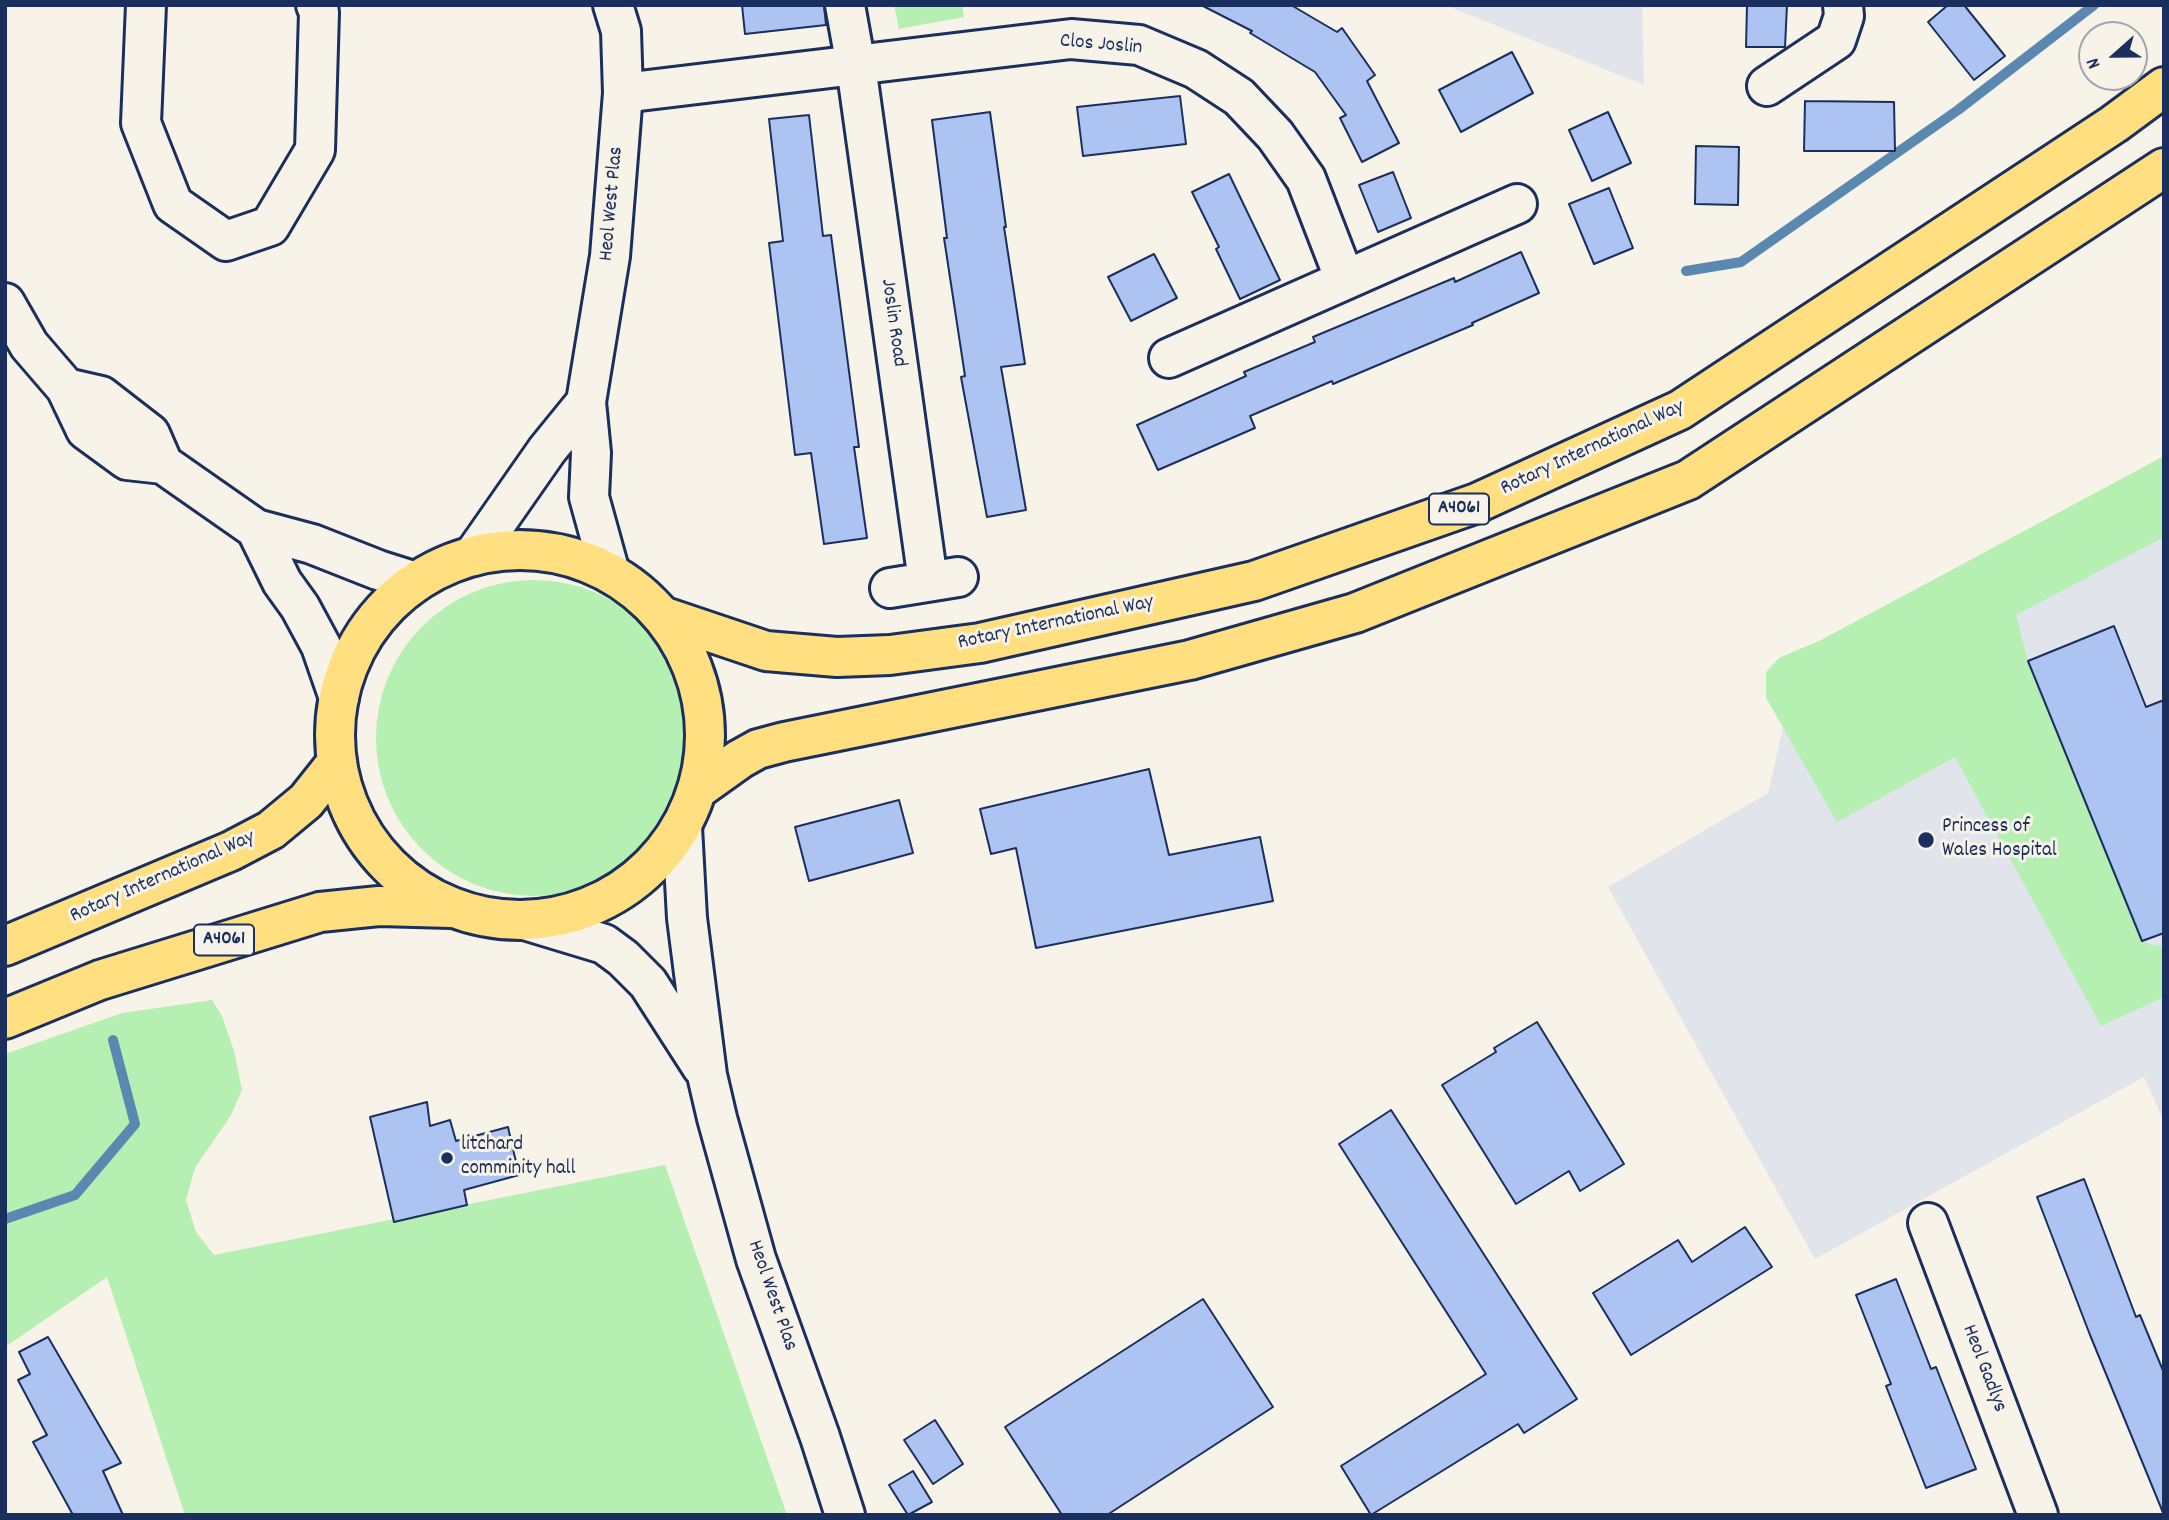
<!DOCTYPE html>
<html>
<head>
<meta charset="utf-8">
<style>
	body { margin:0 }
	#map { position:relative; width:2169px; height:1520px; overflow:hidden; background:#f7f3e8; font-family:Dekko,sans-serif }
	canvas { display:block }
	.frame { position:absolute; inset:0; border:7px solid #1b2f5e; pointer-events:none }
	.north { position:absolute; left:2078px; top:21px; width:70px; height:70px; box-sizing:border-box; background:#f7f3e8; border:2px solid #9fa5b1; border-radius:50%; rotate:249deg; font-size:19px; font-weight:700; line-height:28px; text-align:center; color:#1b2f5e }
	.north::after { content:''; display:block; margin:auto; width:24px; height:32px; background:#1b2f5e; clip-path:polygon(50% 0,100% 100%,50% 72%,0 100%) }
</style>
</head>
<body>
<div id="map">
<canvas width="2169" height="1520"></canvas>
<div class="frame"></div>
<div class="north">N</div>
</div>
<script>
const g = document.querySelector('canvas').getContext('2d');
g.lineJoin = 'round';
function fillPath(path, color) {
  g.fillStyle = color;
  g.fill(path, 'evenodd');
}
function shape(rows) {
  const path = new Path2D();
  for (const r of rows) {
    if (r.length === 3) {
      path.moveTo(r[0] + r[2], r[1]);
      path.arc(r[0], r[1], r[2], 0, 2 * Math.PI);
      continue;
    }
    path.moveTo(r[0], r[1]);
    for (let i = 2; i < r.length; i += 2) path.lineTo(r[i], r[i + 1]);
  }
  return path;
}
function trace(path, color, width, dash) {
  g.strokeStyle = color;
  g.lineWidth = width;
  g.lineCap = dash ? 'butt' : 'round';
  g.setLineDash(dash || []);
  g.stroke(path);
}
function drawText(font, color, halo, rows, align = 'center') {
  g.font = font + ' Dekko,sans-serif';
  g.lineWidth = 6;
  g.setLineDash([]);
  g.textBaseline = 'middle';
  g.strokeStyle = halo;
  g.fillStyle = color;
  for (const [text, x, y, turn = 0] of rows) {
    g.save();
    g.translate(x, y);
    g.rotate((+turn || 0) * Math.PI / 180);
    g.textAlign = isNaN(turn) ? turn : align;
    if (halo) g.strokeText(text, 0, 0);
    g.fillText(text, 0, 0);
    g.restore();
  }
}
const built = shape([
	[1445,5,1642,5,1644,85],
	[2164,474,2164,1122,2144,1077,1815,1259,1608,887,1768,793,1783,728]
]);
const green = shape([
	[894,5,962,5,964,17,899,29],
	[2164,456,2164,537,2016,615,2028,661,2142,941,2152,945,2164,946,2164,997,2101,1026,1955,757,1837,822,1766,698,1766,672,1779,658,1821,640],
	[534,738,158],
	[212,1000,222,1016,234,1051,242,1090,231,1115,195,1168,186,1200,196,1232,214,1255,665,1165,787,1515,185,1515,107,1277,5,1347,5,1054,122,1013]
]);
const stream = shape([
	[1686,271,1741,262,1958,110,2094,5],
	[5,1219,75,1195,135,1124,113,1040]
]);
const building = shape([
	[742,5,824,5,826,25,745,34,742,5],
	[1201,5,1291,5,1337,32,1342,28,1375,75,1367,81,1399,143,1362,162,1340,118,1346,115,1315,72,1250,33,1252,31,1201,5],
	[1747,5,1787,5,1785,47,1746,47,1747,5],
	[1948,5,1964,5,2005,56,1974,80,1928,22,1948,5],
	[1512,52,1533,93,1461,132,1439,90,1512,52],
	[1180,96,1186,144,1083,156,1077,107,1180,96],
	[1805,101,1894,102,1895,151,1804,151,1805,101],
	[990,112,1006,227,1004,227,1025,364,1001,367,1026,510,987,517,961,377,965,376,944,238,947,238,932,120,990,112],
	[1608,112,1631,163,1592,181,1569,130,1608,112],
	[809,115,823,236,831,235,859,447,854,447,867,538,824,544,811,453,795,455,769,243,783,241,769,119,809,115],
	[1696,146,1739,147,1738,205,1695,204,1696,146],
	[1393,172,1411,218,1378,232,1359,185,1393,172],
	[1229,174,1280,280,1240,299,1216,249,1219,247,1192,192,1229,174],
	[1609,188,1633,248,1594,264,1569,204,1609,188],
	[1521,252,1539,293,1472,323,1473,325,1333,384,1332,381,1250,416,1255,428,1158,470,1137,425,1246,376,1244,372,1315,342,1313,337,1454,278,1455,282,1521,252],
	[1154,254,1177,298,1131,321,1108,277,1154,254],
	[2114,626,2146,707,2164,700,2164,933,2142,941,2028,661,2114,626],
	[1149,769,1169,855,1260,837,1273,901,1036,948,1016,848,991,854,980,809,1149,769],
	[899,800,913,853,809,881,795,827,899,800],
	[1537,1022,1624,1164,1580,1191,1569,1171,1516,1204,1442,1085,1496,1052,1494,1048,1537,1022],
	[427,1102,430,1126,450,1120,456,1141,508,1127,519,1175,464,1190,467,1205,394,1222,370,1117,427,1102],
	[1391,1110,1577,1399,1524,1433,1518,1424,1371,1515,1341,1466,1486,1374,1339,1144,1391,1110],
	[2084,1179,2136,1317,2140,1315,2164,1373,2164,1515,2090,1335,2037,1197,2084,1179],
	[1745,1227,1772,1267,1631,1355,1593,1293,1678,1240,1692,1262,1745,1227],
	[1896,1279,1931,1369,1936,1367,1976,1469,1926,1488,1886,1386,1891,1384,1856,1295,1896,1279],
	[1203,1299,1273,1407,1107,1515,1062,1515,1005,1427,1203,1299],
	[48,1337,121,1463,103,1471,123,1515,73,1515,33,1442,47,1435,18,1380,30,1374,19,1352,48,1337],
	[935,1420,963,1464,933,1484,904,1440,935,1420],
	[913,1471,932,1502,908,1515,889,1485,913,1471]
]);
const minor = shape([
	[146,5,141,123,173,204,226,241,270,226,315,150,319,12,316,5],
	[845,5,856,66,928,581],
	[1767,86,1836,40,1844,16,1843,5],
	[623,93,1071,39,1139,45,1196,69,1239,97,1275,135,1306,179,1345,280],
	[5,303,29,345,66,388,86,430,127,460,163,464,256,529,312,544,378,570,416,582],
	[1169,358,1517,204],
	[66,388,101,396,150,434,163,464],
	[256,529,282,582,300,607,321,646,339,698],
	[890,588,958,577],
	[1928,1223,2038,1515]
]);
const tertiary = shape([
	[473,556,547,450,586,402],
	[610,573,589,497,591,453,586,402,610,256,623,93,621,31,613,5],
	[682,827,687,918,707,1075,717,1118,756,1259,820,1437,845,1515],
	[528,921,604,944,623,958,648,983,702,1067]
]);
const primary = shape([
	[520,735,185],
	[662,616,766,651,837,657,890,655,980,643,1254,581,1477,503,1680,410,2114,124,2164,87],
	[698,789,740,759,758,749,784,742,1190,660,1355,613,1688,480,2164,168],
	[5,946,231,851,271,830,306,801,337,762],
	[5,1019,100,980,320,912,379,906,451,908]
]);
const markers = [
	[1926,840,9,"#1b2f5e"],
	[447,1158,7,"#1b2f5e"]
];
const shields = [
	[1459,509,60],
	[224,940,60]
];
const shieldNames = [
	["A4061",1459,509],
	["A4061",224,940]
];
const streetNames = [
	["Clos Joslin",1101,46,5],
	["Heol West Plas",613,204,-85],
	["Joslin Road",892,323,82],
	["Rotary International Way",1593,449,-25],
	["Rotary International Way",1056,624,-12],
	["Rotary International Way",163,878,-24],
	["Heol West Plas",771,1296,71],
	["Heol Gadlys",1983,1369,69]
];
const poiNames = [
	["Princess of",1942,828],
	["Wales Hospital",1942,852],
	["litchard",461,1146],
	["comminity hall",461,1170]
];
fillPath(built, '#e1e5eb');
fillPath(green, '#b6efb2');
trace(stream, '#5b88b0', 10);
fillPath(building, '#adc3f1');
trace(building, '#1b2f5e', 2);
trace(minor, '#1b2f5e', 44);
trace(tertiary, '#1b2f5e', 44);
trace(primary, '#1b2f5e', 44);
trace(minor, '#f7f3e8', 38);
trace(tertiary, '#f7f3e8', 38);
trace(primary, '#ffdf80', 38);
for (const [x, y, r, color] of markers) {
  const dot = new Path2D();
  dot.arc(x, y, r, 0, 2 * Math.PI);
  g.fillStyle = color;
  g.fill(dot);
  trace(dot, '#f7f3e8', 2.5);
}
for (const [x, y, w] of shields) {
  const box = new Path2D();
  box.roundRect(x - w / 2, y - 15.5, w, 31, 5);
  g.fillStyle = '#f7f3e8';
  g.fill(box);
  trace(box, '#1b2f5e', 2);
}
drawText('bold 19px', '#1b2f5e', null, shieldNames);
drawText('21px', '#1b2f5e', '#f7f3e8', streetNames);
drawText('21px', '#1b2f5e', '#f7f3e8', poiNames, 'left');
</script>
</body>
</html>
